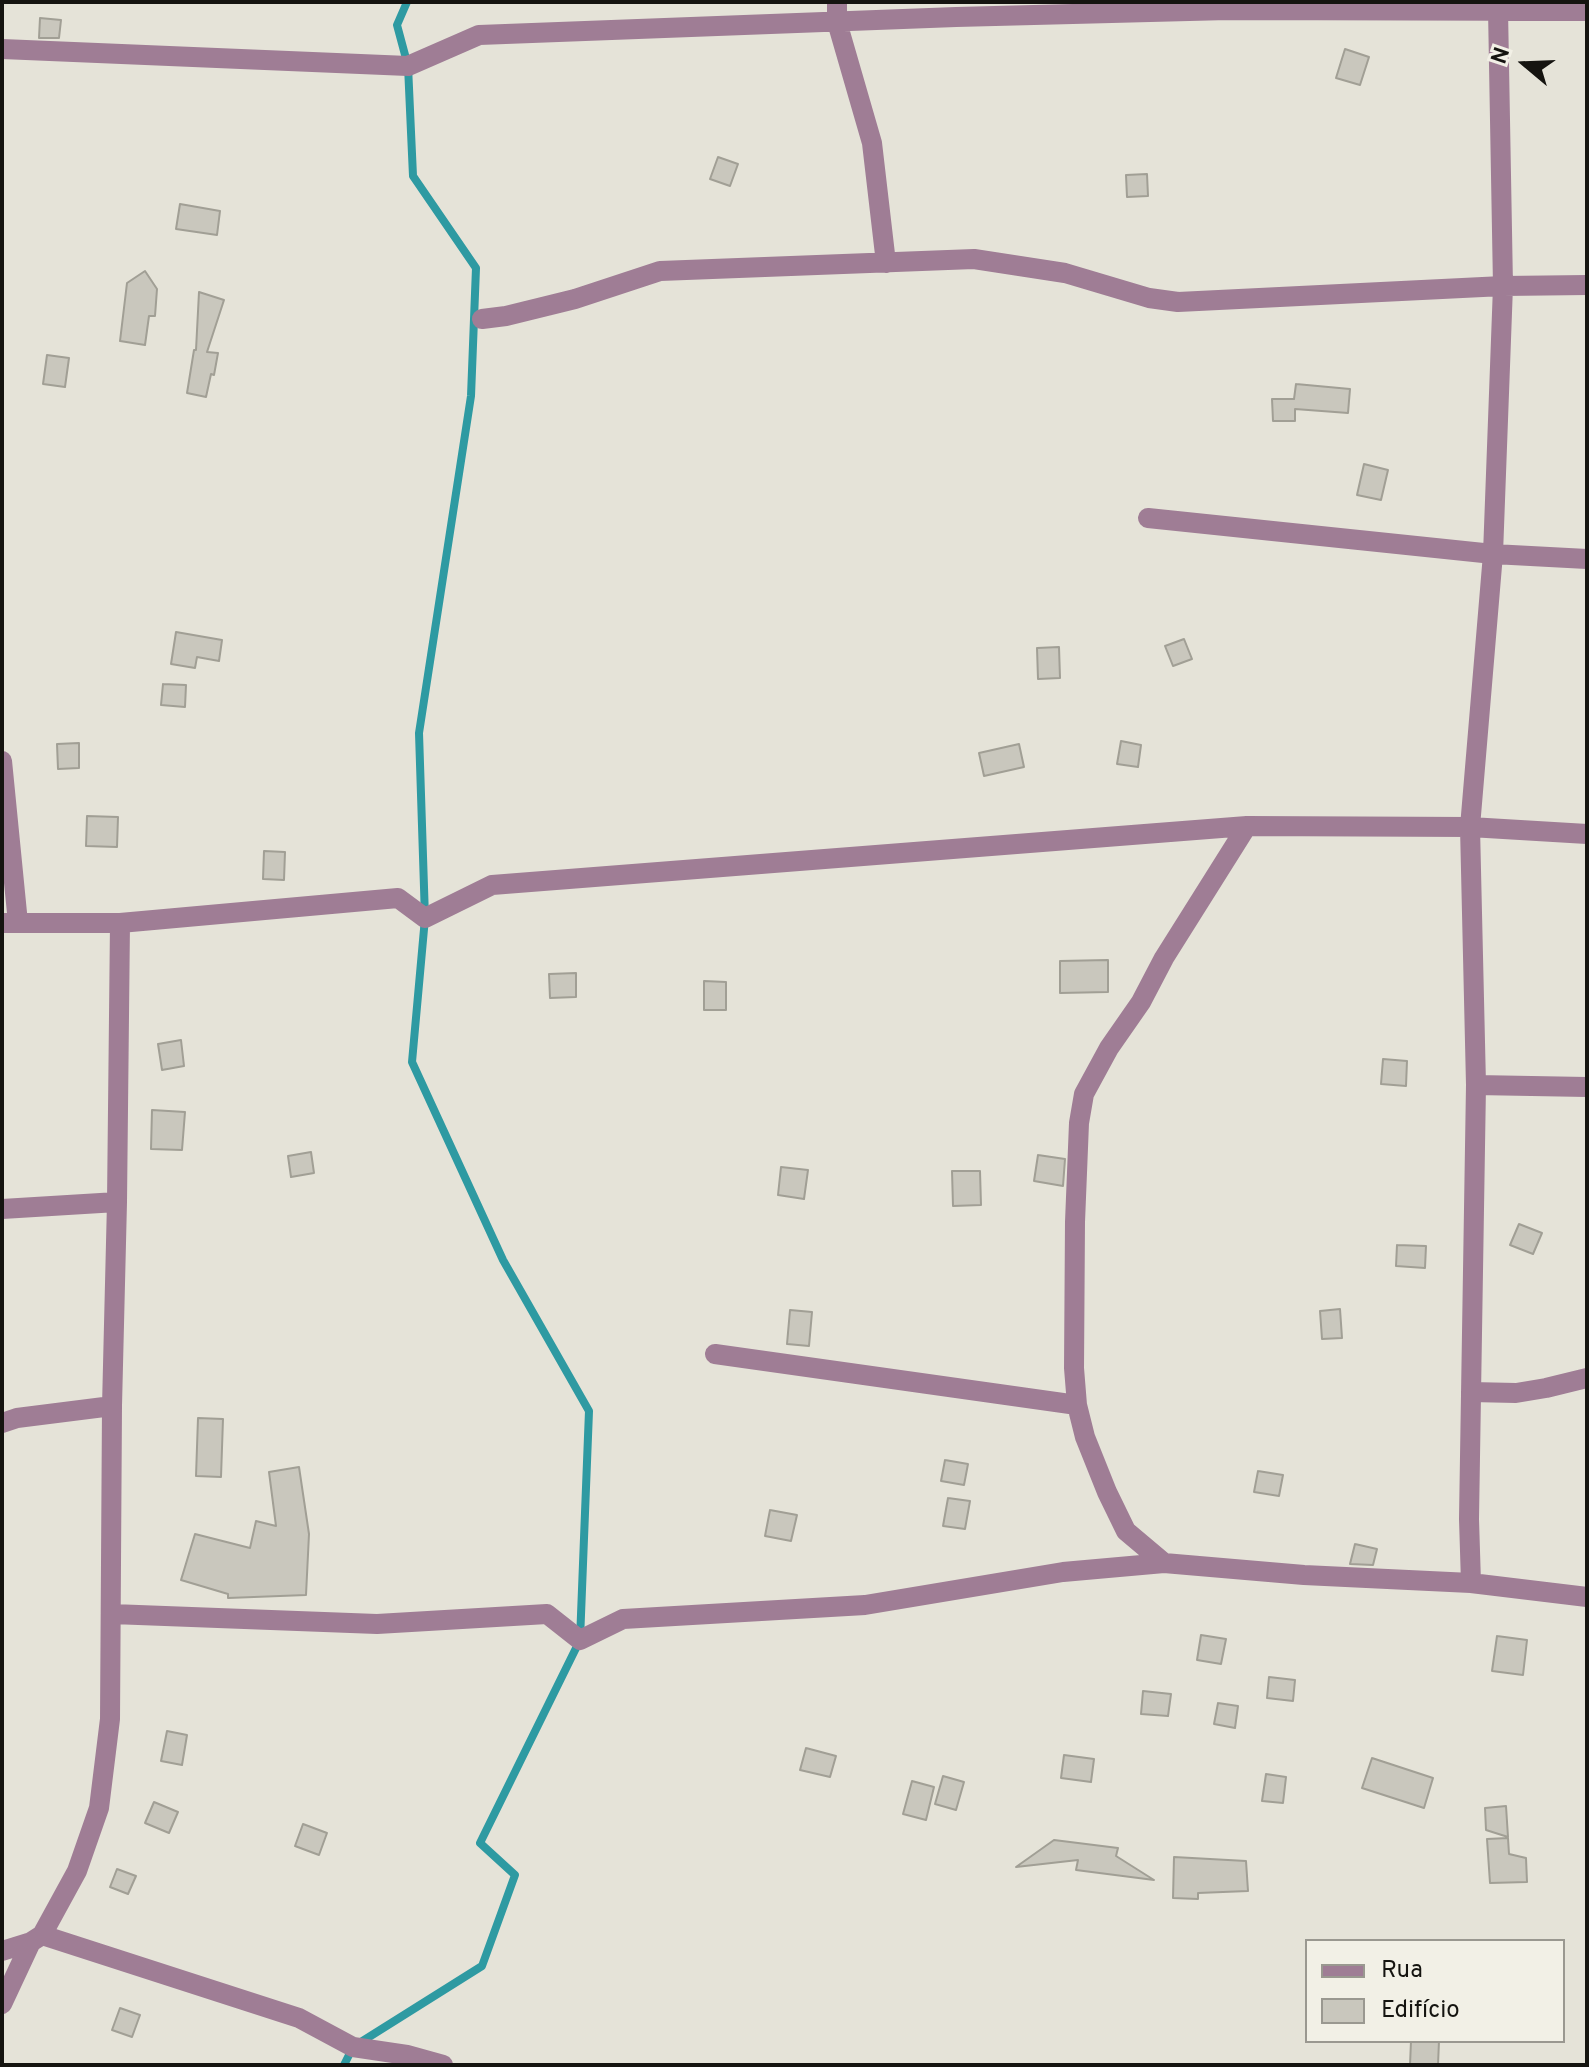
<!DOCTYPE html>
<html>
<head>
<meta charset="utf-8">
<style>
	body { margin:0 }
	#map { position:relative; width:1589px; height:2067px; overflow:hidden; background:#e5e3d8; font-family:Overpass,sans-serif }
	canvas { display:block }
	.frame { position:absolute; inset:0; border:4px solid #151410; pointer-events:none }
	.legend { position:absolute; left:1305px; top:1939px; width:260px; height:104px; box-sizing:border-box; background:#f2f0e6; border:2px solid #9a9890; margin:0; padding:10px 14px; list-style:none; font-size:24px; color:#151410 }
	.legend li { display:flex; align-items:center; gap:16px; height:40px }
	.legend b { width:40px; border:2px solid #9a9890 }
	.north { position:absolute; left:1485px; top:24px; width:80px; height:80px; -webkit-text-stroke:6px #f2f0e6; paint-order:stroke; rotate:289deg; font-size:22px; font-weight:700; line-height:32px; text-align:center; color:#151410 }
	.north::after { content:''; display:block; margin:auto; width:28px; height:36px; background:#151410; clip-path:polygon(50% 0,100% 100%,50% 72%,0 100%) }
</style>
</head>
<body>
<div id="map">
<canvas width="1589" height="2067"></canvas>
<div class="frame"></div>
<ul class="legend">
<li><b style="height:10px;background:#9f7d95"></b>Rua</li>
<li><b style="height:22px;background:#c9c7bd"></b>Edifício</li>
</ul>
<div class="north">N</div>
</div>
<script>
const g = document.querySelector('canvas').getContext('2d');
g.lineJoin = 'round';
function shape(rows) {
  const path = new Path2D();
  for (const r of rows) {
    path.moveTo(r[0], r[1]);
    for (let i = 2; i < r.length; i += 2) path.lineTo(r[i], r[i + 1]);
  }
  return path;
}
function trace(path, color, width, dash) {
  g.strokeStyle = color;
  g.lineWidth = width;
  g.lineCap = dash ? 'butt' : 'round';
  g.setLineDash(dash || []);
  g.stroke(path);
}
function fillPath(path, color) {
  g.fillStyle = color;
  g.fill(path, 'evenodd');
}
const stream = shape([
	[344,2065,353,2047,482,1966,515,1875,480,1843,580,1640,589,1411,503,1260,412,1062,425,918,419,733,471,396,476,268,413,176,408,66,397,25,407,2]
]);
const building = shape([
	[40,18,61,20,59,38,39,38,40,18],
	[1345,49,1369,57,1360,85,1336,78,1345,49],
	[718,157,738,164,730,186,710,179,718,157],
	[1147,174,1148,196,1127,197,1126,175,1147,174],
	[180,204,220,211,217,235,176,229,180,204],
	[145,271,157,289,155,316,149,316,145,345,120,341,127,283,145,271],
	[199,292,224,300,207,352,218,353,214,375,211,374,206,397,187,393,194,350,196,350,199,292],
	[47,355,69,358,65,387,43,384,47,355],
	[1296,384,1350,389,1348,413,1295,409,1295,421,1273,421,1272,399,1294,399,1296,384],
	[1364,464,1388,470,1381,500,1357,495,1364,464],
	[176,632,222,640,219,661,197,657,195,668,171,664,176,632],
	[1184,639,1192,659,1173,666,1165,646,1184,639],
	[1059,647,1060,678,1038,679,1037,648,1059,647],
	[163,684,186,685,185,707,161,705,163,684],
	[1121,741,1141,745,1138,767,1117,764,1121,741],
	[79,743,79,768,58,769,57,744,79,743],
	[1019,744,1024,767,984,776,979,753,1019,744],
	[87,816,118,817,117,847,86,846,87,816],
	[264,851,285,852,284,880,263,879,264,851],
	[1108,960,1108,992,1060,993,1060,961,1108,960],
	[576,973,576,997,550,998,549,974,576,973],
	[704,981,726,982,726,1010,704,1010,704,981],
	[181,1040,184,1066,162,1070,158,1044,181,1040],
	[1383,1059,1407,1061,1406,1086,1381,1084,1383,1059],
	[152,1110,185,1112,182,1150,151,1149,152,1110],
	[311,1152,314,1173,291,1177,288,1156,311,1152],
	[1038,1155,1065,1159,1063,1186,1034,1181,1038,1155],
	[781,1167,808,1170,804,1199,778,1195,781,1167],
	[952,1171,980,1171,981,1205,953,1206,952,1171],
	[1519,1224,1542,1233,1533,1254,1510,1245,1519,1224],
	[1397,1245,1426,1246,1425,1268,1396,1266,1397,1245],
	[1340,1309,1342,1338,1322,1339,1320,1311,1340,1309],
	[790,1310,812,1312,809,1346,787,1344,790,1310],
	[198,1418,223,1419,221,1477,196,1476,198,1418],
	[945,1460,968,1464,964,1485,941,1481,945,1460],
	[299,1467,309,1534,306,1595,228,1598,228,1594,181,1580,195,1534,250,1548,256,1521,276,1526,269,1472,299,1467],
	[1258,1471,1283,1475,1279,1496,1254,1492,1258,1471],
	[948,1498,970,1501,965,1529,943,1526,948,1498],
	[770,1510,797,1515,791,1541,765,1536,770,1510],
	[1355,1544,1377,1549,1373,1565,1350,1564,1355,1544],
	[1201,1635,1226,1639,1221,1664,1197,1660,1201,1635],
	[1497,1636,1527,1640,1523,1675,1492,1671,1497,1636],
	[1269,1677,1295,1680,1293,1701,1267,1698,1269,1677],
	[1143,1691,1171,1694,1168,1716,1141,1714,1143,1691],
	[1218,1703,1238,1706,1235,1728,1214,1724,1218,1703],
	[167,1731,187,1735,182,1765,161,1761,167,1731],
	[806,1748,836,1756,830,1777,800,1770,806,1748],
	[1064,1755,1094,1759,1091,1782,1061,1778,1064,1755],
	[1372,1758,1433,1778,1424,1808,1362,1788,1372,1758],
	[1266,1774,1286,1777,1283,1803,1262,1801,1266,1774],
	[943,1776,964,1782,956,1810,935,1804,943,1776],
	[912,1781,934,1787,926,1820,903,1814,912,1781],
	[154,1802,178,1812,169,1833,145,1823,154,1802],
	[1506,1806,1508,1837,1486,1830,1485,1808,1506,1806],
	[303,1824,327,1833,319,1855,295,1846,303,1824],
	[1508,1838,1509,1854,1526,1858,1527,1882,1490,1883,1487,1839,1508,1838],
	[1054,1840,1118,1848,1116,1856,1154,1880,1076,1870,1078,1860,1016,1867,1054,1840],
	[1174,1857,1246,1861,1248,1891,1198,1893,1198,1899,1173,1898,1174,1857],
	[117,1869,136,1876,128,1894,110,1887,117,1869],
	[120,2008,140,2015,132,2037,112,2030,120,2008],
	[1411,2041,1439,2041,1438,2065,1410,2065,1411,2041]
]);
const minor = shape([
	[837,2,837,22,872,143,886,263],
	[2,49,408,66,479,35,956,17,1228,10,1587,11],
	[482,319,506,316,575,299,660,271,974,259,1065,273,1149,298,1178,302,1503,286,1587,285],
	[1148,518,1493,554,1587,559],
	[2,761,18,923],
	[2,923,120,923,398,898,425,918,492,885,1247,826,1470,827,1587,834],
	[1476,1085,1587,1087],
	[2,1209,117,1202],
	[715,1354,1077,1405],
	[1471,1392,1516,1393,1546,1388,1587,1378],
	[2,1423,17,1418,112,1406],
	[1164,1563,1126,1531,1107,1492,1085,1437,1077,1405,1074,1368,1075,1222,1079,1123,1084,1094,1109,1048,1141,1002,1164,958,1247,826],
	[1471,1583,1469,1519,1476,1085,1470,827,1493,554,1503,286,1498,9],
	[112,1614,377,1624,547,1614,580,1640,623,1619,865,1605,1063,1572,1164,1563,1304,1575,1471,1583,1587,1597],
	[42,1935,299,2018,353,2047,407,2055,443,2065],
	[2,1951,31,1942],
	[2,2004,31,1942,42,1935,77,1871,99,1808,110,1719,112,1406,117,1202,120,923]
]);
trace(stream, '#2e9aa2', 8);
fillPath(building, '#c9c7bd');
trace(building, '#a19f95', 2);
trace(minor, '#9f7d95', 20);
</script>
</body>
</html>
